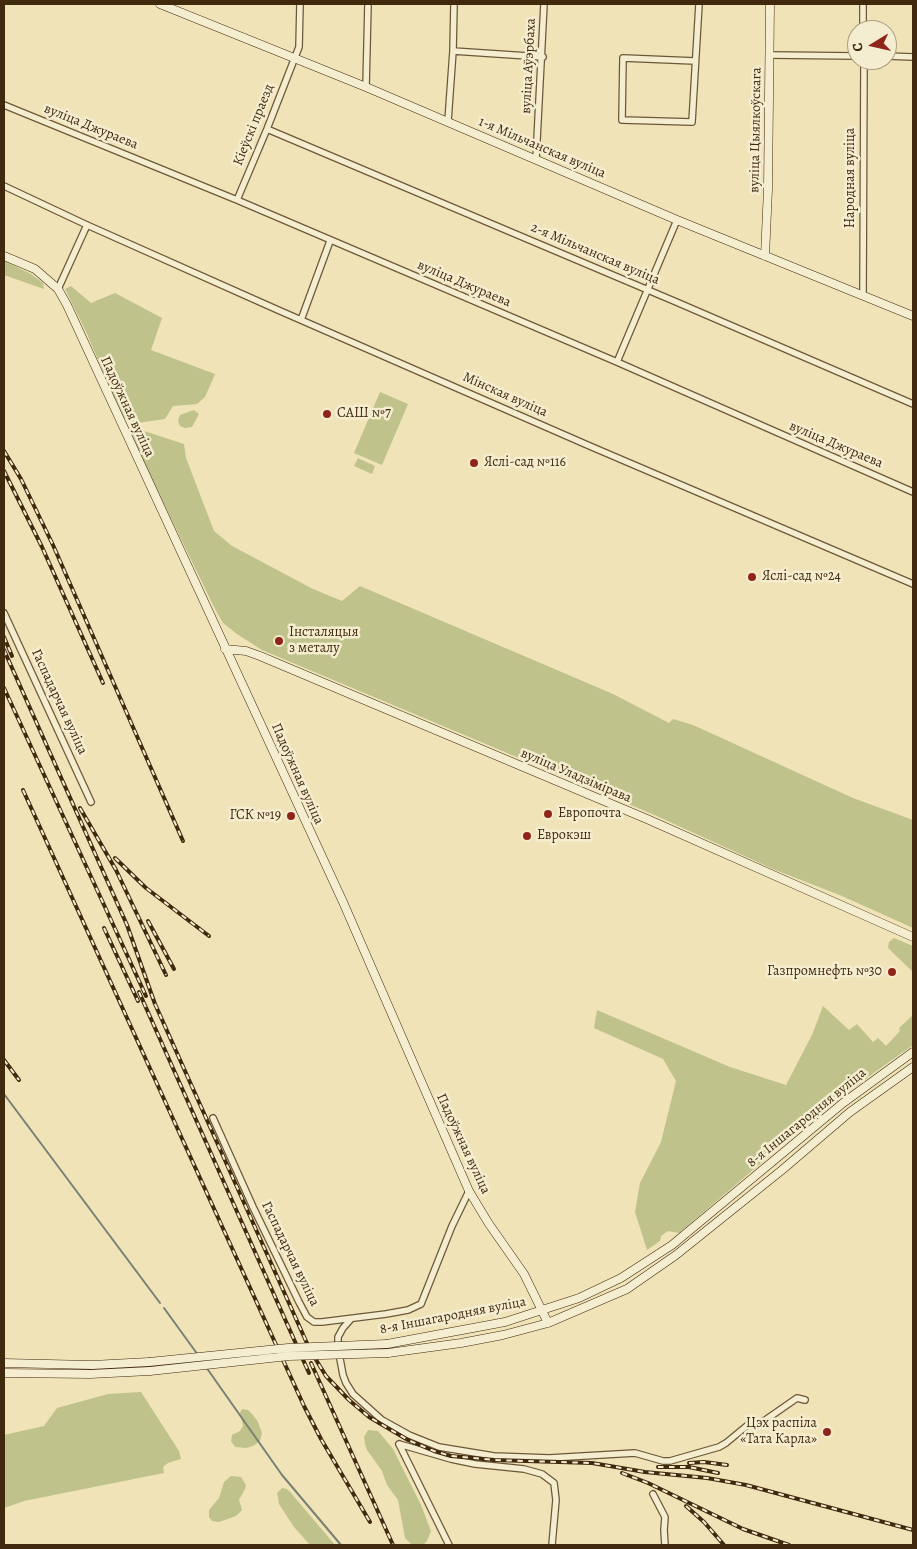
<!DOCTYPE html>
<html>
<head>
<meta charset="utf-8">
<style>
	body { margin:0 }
	#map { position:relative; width:917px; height:1549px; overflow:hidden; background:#efe3b7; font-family:Alegreya,serif }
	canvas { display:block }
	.frame { position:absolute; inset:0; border:5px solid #41290e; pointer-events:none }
	.north { position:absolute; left:847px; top:20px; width:50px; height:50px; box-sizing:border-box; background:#f5edd0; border:1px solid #ad9f82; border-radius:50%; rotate:261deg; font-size:14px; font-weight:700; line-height:20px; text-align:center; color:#41290e }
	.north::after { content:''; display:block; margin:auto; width:18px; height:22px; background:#8f2418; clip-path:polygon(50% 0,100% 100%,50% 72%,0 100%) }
</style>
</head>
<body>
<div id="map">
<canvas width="917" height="1549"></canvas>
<div class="frame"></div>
<div class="north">С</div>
</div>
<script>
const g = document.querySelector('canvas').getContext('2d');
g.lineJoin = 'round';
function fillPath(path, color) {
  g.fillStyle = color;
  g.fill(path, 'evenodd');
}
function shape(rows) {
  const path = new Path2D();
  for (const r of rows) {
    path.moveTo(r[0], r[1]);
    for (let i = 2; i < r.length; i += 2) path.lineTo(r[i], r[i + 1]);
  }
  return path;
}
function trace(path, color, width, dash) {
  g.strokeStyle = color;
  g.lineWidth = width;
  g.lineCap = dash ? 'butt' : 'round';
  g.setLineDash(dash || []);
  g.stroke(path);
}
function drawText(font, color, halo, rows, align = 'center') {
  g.font = font + ' Alegreya,serif';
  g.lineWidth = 5;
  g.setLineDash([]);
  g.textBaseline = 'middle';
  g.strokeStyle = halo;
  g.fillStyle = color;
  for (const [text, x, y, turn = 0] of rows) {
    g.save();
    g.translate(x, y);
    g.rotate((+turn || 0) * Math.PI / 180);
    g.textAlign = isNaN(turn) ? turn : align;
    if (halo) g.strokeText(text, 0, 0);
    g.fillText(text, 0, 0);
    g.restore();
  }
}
const green = shape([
	[4,261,31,274,43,283,44,289,4,275],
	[71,286,91,303,115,293,162,318,151,350,215,374,205,397,197,404,173,406,165,419,137,423,123,418,87,334,65,289],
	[380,392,408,404,382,465,354,453],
	[194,410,199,414,192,427,185,428,180,426,178,421,180,415],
	[141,430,184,444,186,458,214,531,232,546,313,589,342,601,360,586,613,694,669,723,673,719,693,725,853,798,913,820,913,928,842,896,773,869,650,813,262,650,237,634,223,623,215,609,131,436,136,432],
	[358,458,375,466,372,474,354,466],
	[894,938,913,946,913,972,888,948,889,942],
	[823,1006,849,1030,857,1024,873,1042,878,1038,886,1046,900,1031,899,1028,913,1015,913,1045,875,1072,801,1129,679,1233,668,1231,661,1236,660,1241,647,1250,635,1212,640,1183,661,1142,676,1081,663,1059,594,1028,597,1010,730,1067,786,1085,812,1035],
	[141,1392,179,1451,181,1459,168,1463,163,1467,164,1473,24,1501,4,1508,4,1435,44,1426,57,1408,108,1394],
	[242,1409,248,1410,253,1415,258,1422,262,1433,260,1441,253,1446,246,1448,235,1447,231,1441,232,1435,240,1431,243,1426,240,1413],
	[368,1430,378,1431,393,1449,421,1505,431,1531,427,1541,423,1545,412,1545,405,1538,398,1500,387,1485,382,1471,367,1450,365,1444,364,1437],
	[231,1476,241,1477,246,1485,245,1489,239,1500,242,1510,236,1516,219,1522,212,1521,209,1517,209,1510,219,1498,224,1482],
	[282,1488,287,1489,291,1493,335,1545,310,1545,294,1527,279,1504,277,1493]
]);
const stream = shape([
	[4,1094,160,1303],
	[164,1308,198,1355],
	[206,1367,282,1475,341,1545]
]);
const street = shape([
	[863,4,863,30],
	[453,51,543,57],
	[770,55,857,56],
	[887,56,913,57],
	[695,61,623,58,622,120,692,122,699,4],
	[366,87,368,4],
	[4,105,237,200,617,362,913,492],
	[448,121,453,51,454,4],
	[267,129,674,301,913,404],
	[536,159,544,4],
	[4,186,87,225,278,310,592,447,913,584],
	[237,200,267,129,299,47,300,4],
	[58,289,87,225],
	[863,296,864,60],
	[301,320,330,241],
	[617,362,677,220],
	[4,613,91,802],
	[213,1118,253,1207,299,1302,307,1317,314,1322,322,1322,386,1314,408,1310,421,1304,452,1226,469,1191],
	[351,1319,343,1328,338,1337,338,1348,343,1375,346,1383,353,1394,382,1420,409,1435,439,1447,494,1456,549,1458,635,1453,663,1461,670,1461,719,1447,726,1443,749,1424,761,1423,797,1398,805,1400],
	[399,1444,451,1459,475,1464,524,1469,542,1474,554,1483,556,1500,552,1545],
	[399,1444,449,1545],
	[653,1494,665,1517,664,1530,665,1545]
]);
const secondary = shape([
	[160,4,366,87,677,220,913,316],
	[4,256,35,269,58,289,67,305,343,902,469,1191,489,1224,524,1274,548,1323],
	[765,256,768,189,770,4],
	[225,649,246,651,260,656,647,819,913,937],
	[387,1344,505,1322,579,1298,621,1278,672,1245,843,1103,913,1052],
	[388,1353,461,1343,503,1335,548,1323,627,1289,676,1255,782,1170,850,1112,913,1067],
	[4,1363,92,1365,149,1362],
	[4,1373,90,1374,150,1371]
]);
const rail = shape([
	[4,451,21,479,53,545,183,841],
	[4,471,42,547,103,683],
	[4,637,12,656],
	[4,650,127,925,155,1004,310,1350,326,1376,349,1400,369,1417,408,1440,434,1451,451,1456,494,1460,592,1463,645,1472,707,1478,746,1485,913,1530],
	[4,688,146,996],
	[23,790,304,1406,321,1439,370,1522],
	[80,808,116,870,166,975],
	[115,858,146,888,209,936],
	[148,921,174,969],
	[104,928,138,1001],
	[139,992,309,1373],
	[4,1060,19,1080],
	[311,1363,393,1545],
	[689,1463,704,1462,727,1465],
	[658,1467,689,1467,718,1473],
	[622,1473,648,1483,743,1529,789,1545],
	[686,1506,704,1522,724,1545]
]);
const secondaryBridge = shape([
	[149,1362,288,1348,387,1344],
	[150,1371,289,1356,388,1353]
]);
const markers = [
	[327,414,5,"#8f2418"],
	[474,463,5,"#8f2418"],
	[752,577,5,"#8f2418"],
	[279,641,5,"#8f2418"],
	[548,814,5,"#8f2418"],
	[291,816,5,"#8f2418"],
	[527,836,5,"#8f2418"],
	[892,972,5,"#8f2418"],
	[827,1432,5,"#8f2418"]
];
const streetNames = [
	["вуліца Аўэрбаха",529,66,-87],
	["Кіеўскі праезд",254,125,-68],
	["вуліца Джураева",91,127,22],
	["вуліца Цыялкоўскага",756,130,-89],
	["1-я Мільчанская вуліца",542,148,23],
	["Народная вуліца",851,178,-90],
	["2-я Мільчанская вуліца",595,254,23],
	["вуліца Джураева",464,284,23],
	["Мінская вуліца",505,395,24],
	["Падоўжная вуліца",127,407,65],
	["вуліца Джураева",836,445,23],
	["Гаспадарчая вуліца",59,702,65],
	["Падоўжная вуліца",297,774,66],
	["вуліца Уладзімірава",576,776,23],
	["8-я Іншагародняя вуліца",807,1118,-39],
	["Падоўжная вуліца",463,1144,65],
	["Гаспадарчая вуліца",290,1254,64],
	["8-я Іншагародняя вуліца",453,1316,-11]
];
const poiNames = [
	["САШ №7",337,414],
	["Яслі-сад №116",484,463],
	["Яслі-сад №24",762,577],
	["Інсталяцыя",289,633],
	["з металу",289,649],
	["Европочта",558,814],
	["ГСК №19",281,816,"right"],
	["Еврокэш",537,836],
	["Газпромнефть №30",882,972,"right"],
	["Цэх распіла",817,1424,"right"],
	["«Тата Карла»",817,1440,"right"]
];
fillPath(green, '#bfc28a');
trace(stream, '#788174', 2);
trace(street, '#6c5838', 8);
trace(secondary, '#41290e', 9);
trace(street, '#f5edd0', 5.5);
trace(secondary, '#f5edd0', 8);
trace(rail, '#41290e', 4);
trace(rail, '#f5edd0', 2, [5.5]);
trace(secondaryBridge, '#41290e', 9, []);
trace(secondaryBridge, '#f5edd0', 8);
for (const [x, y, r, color] of markers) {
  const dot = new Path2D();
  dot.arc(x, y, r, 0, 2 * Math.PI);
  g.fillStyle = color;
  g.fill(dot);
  trace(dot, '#f5edd0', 2);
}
drawText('14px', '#41290e', '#f5edd0', streetNames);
drawText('14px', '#41290e', '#f5edd0', poiNames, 'left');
</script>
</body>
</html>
